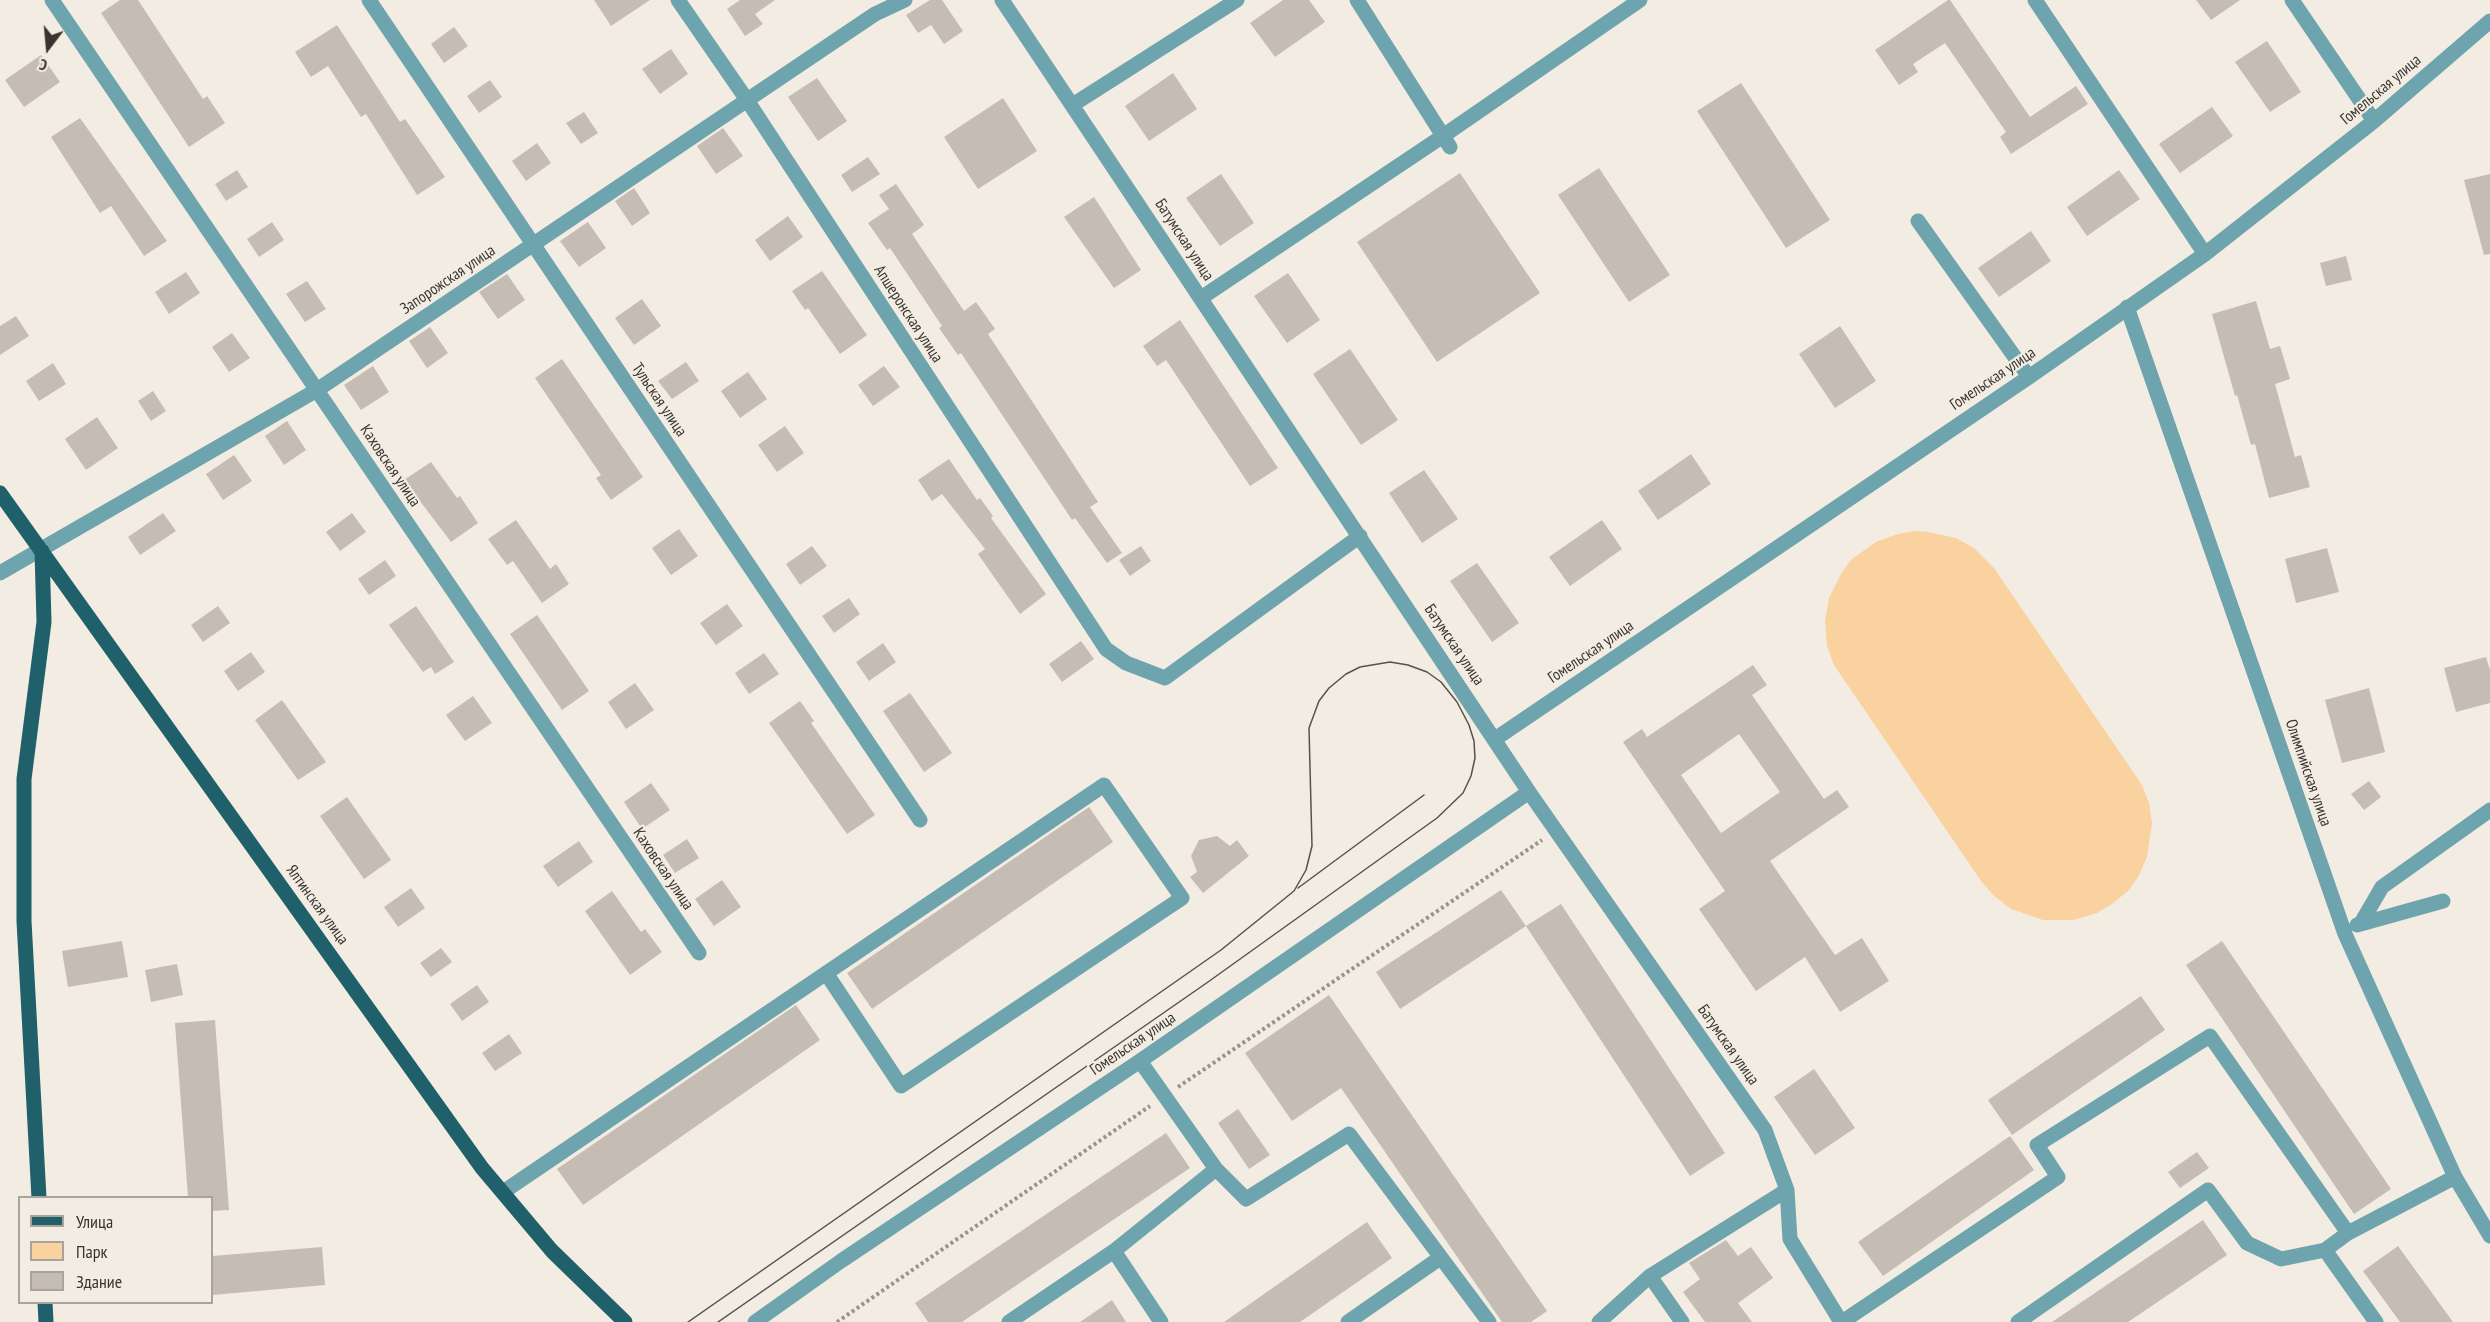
<!DOCTYPE html>
<html>
<head>
<meta charset="utf-8">
<style>
	body { margin:0 }
	#map { position:relative; width:2490px; height:1322px; overflow:hidden; background:#f3ece2; font-family:"PT Sans Narrow",sans-serif }
	canvas { display:block }
	.legend { position:absolute; left:18px; top:1196px; width:195px; height:108px; box-sizing:border-box; background:#f3ece2; border:2px solid #a8a39b; margin:0; padding:8px 10px; list-style:none; font-size:18px; color:#383531 }
	.legend li { display:flex; align-items:center; gap:12px; height:30px }
	.legend b { width:30px; border:2px solid #a8a39b }
	.north { position:absolute; left:18px; top:18px; width:60px; height:60px; -webkit-text-stroke:4px #f3ece2; paint-order:stroke; rotate:196deg; font-size:16px; font-weight:700; line-height:24px; text-align:center; color:#383531 }
	.north::after { content:''; display:block; margin:auto; width:21px; height:27px; background:#383531; clip-path:polygon(50% 0,100% 100%,50% 72%,0 100%) }
</style>
</head>
<body>
<div id="map">
<canvas width="2490" height="1322"></canvas>
<ul class="legend">
<li><b style="height:8px;background:#1f606a"></b>Улица</li>
<li><b style="height:16px;background:#f9d29f"></b>Парк</li>
<li><b style="height:16px;background:#c5bdb4"></b>Здание</li>
</ul>
<div class="north">С</div>
</div>
<script>
const g = document.querySelector('canvas').getContext('2d');
g.lineJoin = 'round';
function fillPath(path, color) {
  g.fillStyle = color;
  g.fill(path, 'evenodd');
}
function shape(rows) {
  const path = new Path2D();
  for (const r of rows) {
    path.moveTo(r[0], r[1]);
    for (let i = 2; i < r.length; i += 2) path.lineTo(r[i], r[i + 1]);
  }
  return path;
}
function trace(path, color, width, dash) {
  g.strokeStyle = color;
  g.lineWidth = width;
  g.lineCap = dash ? 'butt' : 'round';
  g.setLineDash(dash || []);
  g.stroke(path);
}
function drawText(font, color, halo, rows, align = 'center') {
  g.font = font + ' "PT Sans Narrow",sans-serif';
  g.lineWidth = 4.5;
  g.setLineDash([]);
  g.textBaseline = 'middle';
  g.strokeStyle = halo;
  g.fillStyle = color;
  for (const [text, x, y, turn = 0] of rows) {
    g.save();
    g.translate(x, y);
    g.rotate((+turn || 0) * Math.PI / 180);
    g.textAlign = isNaN(turn) ? turn : align;
    if (halo) g.strokeText(text, 0, 0);
    g.fillText(text, 0, 0);
    g.restore();
  }
}
const green = shape([
	[1915,531,1929,532,1956,538,1974,548,1994,568,2142,785,2149,803,2152,823,2147,857,2138,877,2129,890,2112,904,2097,913,2073,920,2043,920,2011,909,1993,895,1981,881,1834,665,1827,646,1825,621,1829,598,1842,572,1852,559,1876,542,1898,534]
]);
const building = shape([
	[120,0,138,0,203,99,207,96,225,123,189,147,101,13],
	[594,0,650,0,611,26],
	[740,0,775,0,755,14,763,24,745,36,727,9],
	[930,0,942,0,963,31,944,44,931,25,918,33,906,15],
	[1283,0,1309,0,1325,22,1275,57,1250,23],
	[1948,0,1950,0,2030,117,2076,86,2088,104,2011,154,2000,137,2006,132,1945,43,1913,64,1918,72,1899,85,1875,50],
	[2196,0,2240,0,2211,20],
	[337,25,400,122,405,119,445,177,417,195,366,114,361,117,328,66,311,77,295,52],
	[454,27,468,46,444,63,431,44],
	[2267,41,2301,92,2270,112,2235,62],
	[671,49,688,74,660,94,642,69],
	[41,55,60,82,24,107,5,80],
	[1173,73,1197,109,1149,141,1125,106],
	[817,78,847,121,818,141,788,97],
	[490,80,502,97,479,113,467,96],
	[1741,83,1830,220,1786,248,1697,111],
	[1003,98,1037,151,978,189,944,137],
	[2212,107,2233,136,2180,173,2159,144],
	[584,112,598,133,581,144,566,123],
	[80,118,167,241,144,256,111,206,100,213,51,137],
	[723,128,743,156,716,174,697,146],
	[537,143,551,163,526,181,512,161],
	[868,157,880,174,852,192,841,175],
	[1599,168,1670,275,1629,302,1558,195],
	[237,170,248,187,226,201,215,184],
	[2119,170,2140,199,2087,236,2067,207],
	[1460,173,1540,293,1437,362,1357,242],
	[1221,174,1254,223,1220,246,1186,198],
	[2490,174,2490,254,2484,255,2464,180],
	[896,184,924,225,912,234,964,311,976,302,995,329,988,334,1098,502,1090,507,1122,553,1107,563,1075,518,1072,520,961,353,958,355,939,328,942,326,890,248,887,250,868,223,889,209,879,195],
	[634,188,650,213,632,226,615,201],
	[1094,197,1141,270,1114,288,1064,217],
	[788,216,803,237,770,261,755,240],
	[272,222,284,240,259,257,247,239],
	[588,222,606,248,579,267,560,241],
	[2031,231,2051,261,1999,297,1978,268],
	[2346,256,2352,280,2326,286,2320,263],
	[822,271,867,335,840,354,808,308,805,310,792,291],
	[186,272,200,293,169,314,155,292],
	[1288,273,1320,320,1287,343,1254,296],
	[507,274,525,300,498,319,479,292],
	[307,281,326,309,305,322,286,294],
	[642,299,661,326,634,345,615,318],
	[2256,301,2270,349,2280,346,2290,379,2275,384,2295,457,2301,455,2310,487,2269,498,2255,444,2251,445,2237,395,2235,396,2212,314],
	[16,316,29,336,0,355,0,326],
	[1180,320,1278,468,1250,486,1166,360,1157,366,1143,346],
	[1840,326,1876,381,1835,408,1799,354],
	[430,327,448,353,427,368,409,341],
	[232,333,250,358,229,372,212,347],
	[1350,349,1398,420,1361,445,1313,374],
	[562,359,643,477,611,500,596,478,601,475,535,378],
	[686,362,699,381,672,399,658,381],
	[53,363,66,384,39,401,26,381],
	[373,366,389,392,361,410,344,385],
	[884,366,900,387,873,406,858,385],
	[748,372,767,399,740,418,721,391],
	[153,391,166,411,151,421,138,401],
	[97,417,118,448,86,470,65,439],
	[287,421,306,450,284,465,265,436],
	[785,426,804,453,777,472,758,445],
	[1691,454,1711,484,1658,520,1638,491],
	[234,455,252,481,223,500,206,474],
	[949,459,977,500,980,498,993,516,991,518,1046,594,1020,614,978,554,985,549,942,494,932,501,918,480],
	[431,462,457,498,460,496,478,523,451,542,404,480],
	[1424,470,1458,519,1422,543,1389,493],
	[163,513,176,531,140,555,128,537],
	[352,513,366,532,340,551,326,532],
	[516,520,550,569,556,564,569,584,542,603,513,561,507,565,488,539],
	[1602,520,1622,549,1570,586,1549,557],
	[679,529,698,556,671,575,652,548],
	[812,546,827,566,800,585,786,564],
	[1141,546,1151,561,1130,576,1119,560],
	[2327,548,2339,592,2296,603,2285,559],
	[385,560,396,576,369,595,358,579],
	[1477,563,1519,623,1492,642,1450,581],
	[849,598,860,614,834,633,822,616],
	[727,604,743,626,716,645,700,623],
	[218,606,230,623,203,642,191,625],
	[416,606,454,662,435,674,431,667,423,672,389,625],
	[537,615,589,691,562,710,510,634],
	[1081,641,1094,659,1062,682,1049,664],
	[883,643,896,662,869,681,856,662],
	[251,652,265,672,238,691,224,671],
	[764,653,779,674,749,694,735,673],
	[2486,657,2490,670,2490,703,2456,712,2444,668],
	[1753,665,1767,685,1752,695,1824,799,1837,790,1849,807,1770,861,1835,955,1862,938,1889,981,1840,1012,1805,957,1756,991,1699,909,1725,891,1623,742,1642,729,1647,737],
	[1739,734,1780,792,1721,833,1681,775],
	[635,683,654,710,626,729,608,702],
	[2369,688,2385,752,2342,763,2325,700],
	[910,693,952,753,924,772,883,711],
	[473,696,492,723,465,741,446,715],
	[282,700,326,762,298,780,255,720],
	[800,701,814,721,811,723,875,815,847,834,769,723],
	[2369,781,2381,797,2364,810,2351,794],
	[651,783,670,810,642,829,624,802],
	[347,797,391,860,364,879,320,816],
	[1089,807,1113,842,872,1009,847,973],
	[1217,836,1230,846,1237,840,1249,856,1203,893,1190,877,1197,872,1191,856,1199,840],
	[687,839,699,858,675,873,663,855],
	[579,841,593,862,558,887,543,866],
	[722,880,741,907,714,926,695,899],
	[411,888,425,908,398,927,384,907],
	[1501,890,1526,926,1400,1009,1376,972],
	[612,891,641,932,645,929,662,952,630,975,585,911],
	[1561,904,1725,1153,1690,1176,1526,926],
	[122,941,128,977,68,987,62,951],
	[2222,941,2391,1189,2354,1214,2186,965],
	[441,948,452,962,431,977,420,963],
	[177,964,183,995,151,1002,145,970],
	[477,985,489,1002,462,1021,450,1004],
	[1329,995,1547,1311,1531,1322,1502,1322,1341,1088,1292,1121,1245,1053],
	[2141,996,2165,1030,2012,1135,1988,1100],
	[796,1005,820,1040,583,1205,557,1169],
	[215,1020,229,1210,212,1211,212,1197,188,1197,175,1023],
	[509,1034,522,1053,495,1071,482,1053],
	[1814,1069,1855,1128,1815,1155,1774,1097],
	[1238,1109,1270,1155,1249,1169,1218,1123],
	[1166,1133,1190,1168,962,1322,928,1322,915,1303],
	[2010,1136,2034,1170,1883,1276,1858,1242],
	[2197,1152,2209,1168,2180,1188,2168,1172],
	[2203,1220,2227,1255,2128,1322,2052,1322],
	[1367,1222,1392,1258,1300,1322,1224,1322],
	[1726,1240,1738,1256,1751,1247,1773,1278,1738,1303,1752,1322,1705,1322,1683,1292,1700,1279,1689,1263],
	[2398,1246,2453,1322,2400,1322,2363,1271],
	[322,1247,325,1285,212,1295,212,1256],
	[1112,1300,1126,1322,1080,1322]
]);
const path = shape([
	[1178,1087,1542,840],
	[837,1322,1150,1106]
]);
const minor = shape([
	[52,0,699,953],
	[369,0,920,820],
	[678,0,747,100,1106,649,1126,663,1165,678,1360,536],
	[1002,0,1529,792,1765,1130,1787,1190,1790,1239,1841,1322],
	[1357,0,1450,147],
	[2035,0,2205,254],
	[2292,0,2374,121],
	[1074,104,1237,0],
	[1918,221,2029,377],
	[1201,298,1443,136,1640,0],
	[2127,307,2345,934,2455,1177,2490,1236],
	[0,573,317,390,875,14,905,0],
	[1495,739,2029,377,2205,254,2374,121,2490,21],
	[2361,923,2382,887,2490,810],
	[2357,925,2443,901],
	[1140,1061,1216,1169,1246,1199,1349,1134,1489,1322],
	[503,1192,1104,785,1182,898,901,1086,826,973],
	[1114,1251,1161,1322],
	[1650,1276,1682,1322],
	[755,1322,841,1261,1140,1061,1529,792],
	[1009,1322,1114,1251,1216,1169],
	[1348,1322,1440,1258],
	[1599,1322,1650,1276,1787,1190],
	[1842,1322,2058,1177,2037,1145,2210,1036,2348,1233],
	[2018,1322,2208,1190,2247,1243,2281,1259,2325,1250],
	[2376,1322,2325,1250,2348,1233,2455,1177]
]);
const major = shape([
	[0,493,482,1168,552,1251,625,1322],
	[39,1198,24,921,24,779,44,622,42,551],
	[45,1302,46,1322]
]);
const tram = shape([
	[1298,888,1424,795],
	[688,1322,1221,950,1294,891,1306,870,1312,846,1309,728,1319,701,1329,688,1346,674,1360,667,1390,662,1408,665,1427,672,1441,682,1457,702,1469,725,1474,741,1475,758,1471,776,1463,793,1437,818,1208,982,718,1322]
]);
const streetNames = [
	["Гомельская улица",2381,90,-40],
	["Батумская улица",1184,240,57],
	["Запорожская улица",448,280,-34],
	["Апшеронская улица",908,314,57],
	["Гомельская улица",1993,379,-34],
	["Тульская улица",659,400,56],
	["Каховская улица",390,466,56],
	["Батумская улица",1454,645,56],
	["Гомельская улица",1591,652,-34],
	["Олимпийская улица",2308,773,71],
	["Каховская улица",663,869,56],
	["Ялтинская улица",317,905,54],
	["Гомельская улица",1133,1044,-34],
	["Батумская улица",1728,1045,55]
];
fillPath(green, '#f9d29f');
fillPath(building, '#c5bdb4');
trace(path, '#98938c', 4, [3, 3]);
trace(minor, '#6ea4ad', 15);
trace(major, '#1f606a', 15);
trace(tram, '#56524d', 1.5);
drawText('16px', '#383531', '#f3ece2', streetNames);
</script>
</body>
</html>
